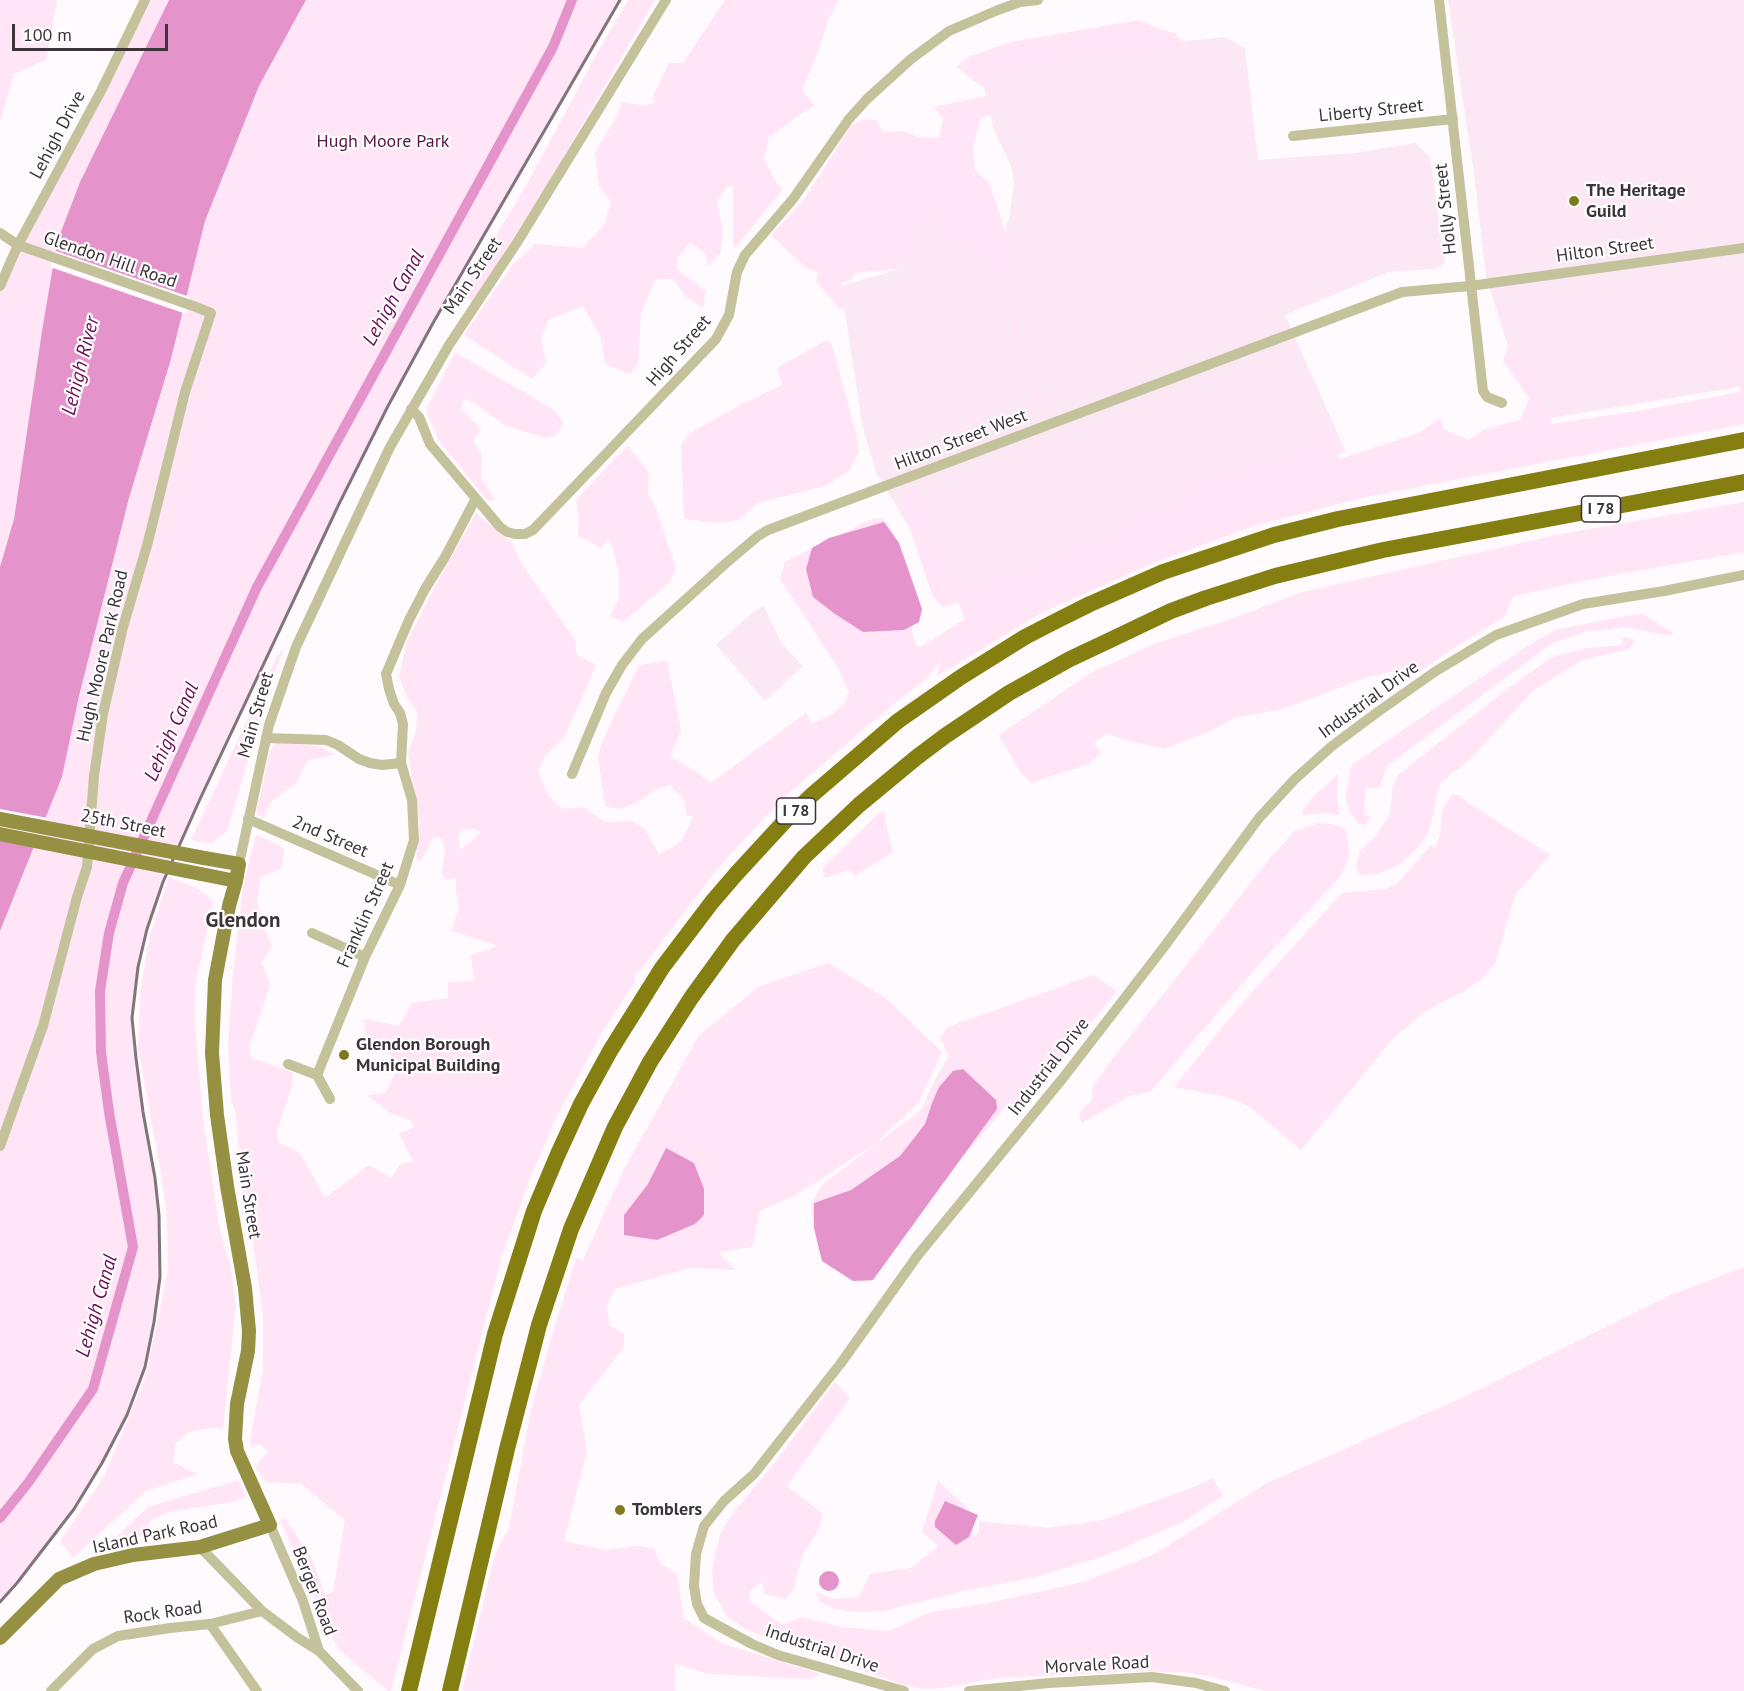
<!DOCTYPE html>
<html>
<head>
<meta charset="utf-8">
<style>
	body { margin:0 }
	#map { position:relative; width:1744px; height:1691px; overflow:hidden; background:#fffafd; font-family:"PT Sans",sans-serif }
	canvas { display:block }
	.scale { position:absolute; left:12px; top:24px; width:156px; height:27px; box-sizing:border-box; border:3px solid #3d333a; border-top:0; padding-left:8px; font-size:18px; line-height:21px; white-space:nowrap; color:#3d333a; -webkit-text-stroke:4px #fff; paint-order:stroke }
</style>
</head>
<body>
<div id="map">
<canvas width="1744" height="1691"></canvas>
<div class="scale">100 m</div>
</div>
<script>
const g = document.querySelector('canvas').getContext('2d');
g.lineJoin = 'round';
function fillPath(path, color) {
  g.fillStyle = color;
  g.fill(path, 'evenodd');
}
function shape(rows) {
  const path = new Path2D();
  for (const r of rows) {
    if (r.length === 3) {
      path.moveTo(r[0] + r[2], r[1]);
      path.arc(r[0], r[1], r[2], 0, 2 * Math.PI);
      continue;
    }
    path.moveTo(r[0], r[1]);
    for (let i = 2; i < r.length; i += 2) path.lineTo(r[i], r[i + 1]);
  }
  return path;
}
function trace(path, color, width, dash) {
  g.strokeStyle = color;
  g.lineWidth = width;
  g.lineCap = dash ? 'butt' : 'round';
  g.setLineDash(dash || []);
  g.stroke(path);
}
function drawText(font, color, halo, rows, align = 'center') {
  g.font = font + ' "PT Sans",sans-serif';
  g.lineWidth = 4.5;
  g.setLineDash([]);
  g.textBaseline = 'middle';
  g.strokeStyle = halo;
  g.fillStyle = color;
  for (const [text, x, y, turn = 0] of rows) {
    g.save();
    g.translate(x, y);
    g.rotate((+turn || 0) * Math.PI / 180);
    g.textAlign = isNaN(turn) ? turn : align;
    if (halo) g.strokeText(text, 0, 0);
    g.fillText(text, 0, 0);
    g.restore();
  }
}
const built = shape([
	[1448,0,1744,0,1744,386,1533,421,1529,369,1508,347,1486,276,1475,181],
	[1225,37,1245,48,1258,160,1356,153,1415,143,1430,157,1445,263,1435,269,1388,272,1285,315,1346,452,1116,530,966,599,948,592,876,472,862,424,841,286,904,268,914,224,935,215,1000,243,1009,218,1014,184,1012,168,994,130,978,63],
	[764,606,782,644,803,666,765,701,716,645,753,612]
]);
const green = shape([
	[0,0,57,0,46,60,14,74,0,122],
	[145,0,169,0,80,182,57,242,42,331,14,519,0,567,0,286],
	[306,0,620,0,433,323,388,406,339,504,200,799,163,882,147,929,138,967,132,1018,136,1058,143,1112,155,1178,159,1215,160,1277,154,1322,145,1367,127,1415,102,1463,74,1509,17,1583,0,1602,0,931,62,777,79,696,129,498,171,359,205,221,259,86],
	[628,0,655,0,543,192,472,302,461,294,527,184,594,59],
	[725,0,839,0,829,18,819,49,802,91,815,105,804,112,769,137,764,159,777,184,783,189,735,248,733,242,733,186,727,187,717,201,723,232,720,254,708,266,705,253,691,243,677,258,677,269,706,291,703,308,687,298,673,279,655,280,641,313,638,364,630,374,605,364,601,338,583,306,548,320,541,339,546,363,532,379,464,335,513,264,535,244,583,248,604,225,611,201,599,186,595,153,617,116,622,102,644,106,656,102,652,98,669,63,683,63],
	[1139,20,1159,29,1175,33,1187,46,987,71,988,83,984,88,956,67,970,56,1011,42],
	[986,96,993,114,981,118,973,147,975,170,989,182,1004,228,1020,341,1027,367,1042,402,1039,407,1028,393,1016,350,1004,288,995,269,986,260,944,236,934,218,915,227,906,268,855,273,851,280,842,283,844,311,839,308,816,281,818,272,806,268,771,235,805,198,851,126,864,119,876,120,883,132,903,131,919,137,939,138,943,119,934,107],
	[1740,331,1744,331,1744,424,1366,497,1254,526,1151,564,1043,612,937,676,941,661,925,680,897,701,783,798,718,868,641,969,635,975,635,982,601,1034,554,1122,530,1178,501,1259,391,1691,388,1691,339,1650,317,1604,280,1520,285,1518,313,1561,325,1595,333,1591,345,1520,301,1484,266,1482,255,1467,268,1452,260,1443,251,1448,250,1441,263,1370,263,1315,250,1221,241,1182,236,1114,231,1099,228,1045,233,973,243,887,256,835,284,848,282,868,261,878,257,900,264,928,272,946,262,962,270,985,249,1049,252,1058,292,1072,293,1082,277,1131,278,1142,300,1153,325,1198,369,1165,391,1178,400,1165,413,1161,399,1134,414,1127,410,1120,392,1114,367,1095,385,1093,395,1073,404,1074,400,1061,366,1040,364,1019,399,1026,412,1003,448,998,448,982,474,981,471,955,498,946,452,931,459,906,456,891,456,877,446,880,442,874,445,849,440,837,433,838,420,862,416,858,420,823,408,753,416,730,418,713,407,697,399,677,406,644,434,588,476,513,511,542,522,564,575,640,577,655,596,665,564,738,545,756,538,771,549,797,563,809,584,807,605,822,633,821,645,829,659,854,680,843,690,823,693,816,687,816,684,800,670,785,655,790,637,803,619,809,605,806,598,757,602,742,639,665,667,661,681,730,670,757,697,772,711,783,806,713,811,723,828,717,843,705,849,693,839,669,780,579,785,562,872,519,883,518,899,543,922,609,919,622,911,627,916,645,921,647,965,619,958,602,943,607,933,597,903,509,904,494,915,488,957,591,969,588,1112,530,1122,519,1185,497,1191,476,1227,471,1302,445,1327,426,1340,459,1418,433,1441,418,1443,429,1469,440,1483,430,1521,419,1529,398,1503,361,1508,347,1530,369,1537,382,1543,406,1552,413,1551,424,1643,410,1740,392,1740,376,1727,340],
	[461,829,473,829,482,832,460,850,459,836],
	[827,340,832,345,857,437,859,452,849,471,825,486,758,503,739,520,717,523,684,519,681,445,690,433,742,404,782,385,777,368],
	[455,352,554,410,563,422,556,436,545,438,504,425,480,407,464,398,461,408,481,429,473,441,482,456,481,478,495,500,488,501,439,441,426,410],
	[628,445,649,474,648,495,656,508,676,568,670,582,623,622,610,616,619,598,619,574,614,552,608,538,602,548,578,536,579,516,576,500],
	[1744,502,1744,552,1609,576,1513,596,1505,616,1443,655,1399,686,1396,670,1365,678,1283,709,1234,718,1211,731,1164,749,1122,739,1106,733,1093,744,1102,752,1089,764,1031,783,1020,772,999,735,1091,673,1154,644,1237,617,1299,593,1556,535],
	[1643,614,1673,633,1671,636,1626,627,1584,632,1551,644,1387,766,1381,782,1381,787,1366,788,1364,814,1371,817,1366,825,1359,824,1349,811,1346,797,1350,773,1352,765,1357,761,1529,645,1555,630,1626,616],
	[1623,637,1635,640,1630,649,1582,660,1534,690,1472,757,1440,784,1429,830,1422,843,1402,863,1378,874,1360,875,1356,866,1360,851,1376,836,1390,814,1393,786,1398,775,1506,690,1552,657,1587,648,1622,645],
	[284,648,271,683,227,831,211,843,191,840,277,656],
	[276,743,320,746,334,755,308,760,296,783,271,802,264,818,256,814,270,751],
	[1338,774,1337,797,1340,815,1324,813,1303,815,1303,809,1315,795],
	[1452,795,1459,795,1470,804,1550,855,1515,895,1495,964,1483,978,1466,990,1424,1012,1391,1041,1301,1150,1247,1105,1222,1096,1174,1087,1243,1002,1342,893,1385,889,1397,884,1432,844,1434,850,1440,836,1442,810],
	[885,811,885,821,893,852,855,876,849,870,825,878,822,869,878,814],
	[1319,823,1332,824,1345,828,1348,838,1349,858,1339,878,1261,962,1150,1092,1129,1096,1082,1123,1079,1114,1092,1100,1092,1088,1113,1058,1271,857,1295,831],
	[169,877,199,889,213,902,195,987,195,1024,203,1118,219,1224,224,1248,230,1263,236,1304,223,1429,216,1427,189,1432,176,1443,173,1462,197,1474,146,1491,73,1558,60,1541,104,1477,146,1376,168,1269,167,1215,160,1167,138,1048,141,987,150,935],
	[828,963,887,999,942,1052,919,1102,876,1143,796,1195,760,1211,752,1247,718,1252,736,1270,690,1268,615,1289,607,1305,609,1325,624,1334,624,1347,579,1405,587,1452,564,1541,606,1550,638,1546,654,1548,661,1565,677,1573,684,1618,721,1643,821,1674,812,1679,709,1674,675,1664,675,1690,677,1691,462,1691,495,1554,509,1528,531,1410,551,1339,576,1258,583,1260,623,1171,699,1035,760,986],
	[666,1149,695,1224,624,1215,648,1184],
	[1093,975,1117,991,1020,1112,1010,1102,943,1180,872,1281,861,1282,819,1254,812,1213,812,1202,822,1185,921,1110,936,1078,949,1056,940,1038,948,1027],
	[1744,1267,1744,1691,1264,1691,1217,1678,1190,1673,1144,1671,997,1678,944,1688,924,1689,904,1685,747,1630,728,1617,714,1594,712,1571,720,1534,733,1513,773,1465,835,1382,850,1398,787,1486,822,1513,820,1527,802,1556,793,1590,785,1599,765,1594,762,1582,751,1590,749,1601,782,1625,802,1617,841,1627,889,1631,931,1612,988,1603,1083,1582,1153,1555,1267,1483,1466,1396,1671,1295],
	[1213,1478,1223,1495,1183,1522,1104,1556,1036,1577,959,1592,884,1611,856,1612,835,1609,820,1602,816,1592,834,1599,859,1597,870,1574,911,1568,939,1546,922,1532,938,1481,965,1506,971,1516,974,1536,979,1532,979,1521,1047,1528,1099,1521,1192,1488],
	[239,1480,246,1497,234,1502,172,1511,151,1520,143,1536,111,1542,148,1507]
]);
const water = shape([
	[169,0,306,0,259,86,205,221,171,359,129,498,79,696,62,777,0,931,0,567,14,519,42,331,57,242,80,182],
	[884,522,899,543,922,609,919,622,904,630,863,632,835,614,813,597,806,569,812,548,829,538],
	[963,1069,996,1100,997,1109,873,1280,853,1281,822,1261,814,1228,814,1203,851,1190,900,1156,925,1124,932,1103,939,1087,953,1071],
	[666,1148,694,1163,704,1189,704,1215,695,1224,657,1240,624,1235,624,1215,648,1184],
	[945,1501,978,1515,969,1537,956,1545,935,1527,935,1521],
	[829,1581,10]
]);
const pier = shape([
	[53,250,190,297,186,314,50,267],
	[0,809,48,818,36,847,0,840]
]);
const canal = shape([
	[0,1518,28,1483,93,1389,133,1247,109,1112,101,1052,100,991,109,933,123,883,257,587,553,47,572,0]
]);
const minor = shape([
	[1439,0,1483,391,1487,397,1502,403],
	[1293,136,1453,119],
	[0,233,18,245,196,307,211,313,185,392,148,542,123,627,103,714,94,776,87,867,77,897,43,1026,0,1146],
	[0,286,18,245,102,89,145,0],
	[411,409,419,417,430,444,500,527,507,532,515,534,525,534,533,530,716,339,729,315,737,272,745,255,793,199,849,119,867,99,911,59,949,31,998,10,1020,2,1038,0],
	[266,738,326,740,338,745,359,759,370,763,382,765,401,763],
	[572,774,606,693,622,665,642,639,725,564,758,536,768,530,1402,292,1470,286,1744,248],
	[248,819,400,885],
	[239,864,269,725,296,647,390,447,449,345,518,241,666,0],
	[312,933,365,957],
	[288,1064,317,1075,330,1099],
	[317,1075,365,957,400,885,414,840,412,800,401,763,403,724,400,713,394,704,389,689,386,674,409,620,425,589,445,557,475,500],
	[270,1525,303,1601,319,1651,358,1691],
	[200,1547,262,1611,298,1638,319,1651],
	[210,1624,257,1691],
	[51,1691,93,1649,118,1636,170,1628,210,1624,262,1611],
	[904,1691,778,1655,752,1644,704,1618,697,1604,694,1586,696,1554,704,1526,724,1501,754,1474,841,1363,918,1255,1063,1078,1164,947,1259,818,1295,779,1332,746,1379,711,1436,671,1496,635,1583,604,1664,591,1744,575],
	[969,1691,1049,1683,1152,1677,1196,1683,1225,1691]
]);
const major = shape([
	[201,874,236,881],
	[0,1638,59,1579,94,1564,133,1555,200,1547,270,1525,237,1451,235,1439,237,1404,248,1351,249,1331,245,1288,227,1186,217,1115,212,1053,215,980,229,906,236,881,239,864,204,858]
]);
const highway = shape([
	[409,1691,495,1334,534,1211,558,1154,581,1104,610,1051,662,968,712,902,737,873,784,822,812,795,898,721,961,677,1025,637,1056,621,1090,604,1163,572,1274,535,1338,519,1744,440],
	[450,1691,507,1449,539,1325,571,1229,615,1127,650,1062,691,998,733,940,804,857,859,805,917,757,945,736,1009,693,1070,659,1104,643,1171,611,1206,598,1275,576,1383,550,1744,482]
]);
const rail = shape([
	[0,1602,17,1583,74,1509,102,1463,127,1415,145,1367,154,1322,160,1277,159,1215,155,1178,143,1112,136,1058,132,1018,138,967,147,929,163,882,200,799,339,504,388,406,433,323,620,0]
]);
const majorBridge = shape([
	[0,819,204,858],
	[0,834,201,874]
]);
const markers = [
	[1574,201,6,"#7f781d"],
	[344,1055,6,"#7f781d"],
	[620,1510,6,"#7f781d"]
];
const shields = [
	[1601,509,39],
	[796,811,39]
];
const shieldNames = [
	["I 78",1601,509],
	["I 78",796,811]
];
const streetNames = [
	["Liberty Street",1371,111,-6],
	["Lehigh Drive",58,135,-62],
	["Holly Street",1446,209,-96],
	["Hilton Street",1605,250,-8],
	["Glendon Hill Road",110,260,19],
	["Main Street",473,276,-56],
	["High Street",679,351,-49],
	["Hilton Street West",961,440,-21],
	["Hugh Moore Park Road",103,656,-77],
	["Industrial Drive",1369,700,-36],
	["Main Street",256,715,-74],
	["25th Street",123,824,11],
	["2nd Street",330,837,23],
	["Franklin Street",366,915,-66],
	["Industrial Drive",1049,1067,-52],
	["Main Street",248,1195,81],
	["Island Park Road",155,1535,-12],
	["Berger Road",314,1591,69],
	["Rock Road",163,1613,-8],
	["Industrial Drive",822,1649,18],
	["Morvale Road",1097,1665,-3]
];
const parkNames = [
	["Hugh Moore Park",383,142]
];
const poiNames = [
	["The Heritage",1586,191],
	["Guild",1586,212],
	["Glendon Borough",356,1045],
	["Municipal Building",356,1066],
	["Tomblers",632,1510]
];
const waterNames = [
	["Lehigh Canal",394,298,-61],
	["Lehigh River",81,366,-76],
	["Lehigh Canal",172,732,-66],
	["Lehigh Canal",97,1306,-74]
];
const quarterNames = [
	["Glendon",243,921]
];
fillPath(built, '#fce8f5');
fillPath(green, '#ffe5f6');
fillPath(water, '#e594cb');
fillPath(pier, '#fffafd');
trace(canal, '#e594cb', 10);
trace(minor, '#c4c29a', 10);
trace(major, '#969042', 14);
trace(highway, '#857e10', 16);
trace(rail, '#7e767b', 3);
trace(majorBridge, '#969042', 14);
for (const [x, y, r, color] of markers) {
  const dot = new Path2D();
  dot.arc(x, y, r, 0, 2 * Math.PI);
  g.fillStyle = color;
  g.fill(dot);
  trace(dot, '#fff', 2);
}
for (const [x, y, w] of shields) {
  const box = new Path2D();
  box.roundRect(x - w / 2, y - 13, w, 26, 4.5);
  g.fillStyle = '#fff';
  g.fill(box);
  trace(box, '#3d333a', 1.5);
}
drawText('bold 16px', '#3d333a', null, shieldNames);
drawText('18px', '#3d333a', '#fff', streetNames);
drawText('18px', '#591349', '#fff', parkNames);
drawText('bold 18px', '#3d333a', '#fff', poiNames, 'left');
drawText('italic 20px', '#6c0b57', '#fff', waterNames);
drawText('bold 21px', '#3d333a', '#fff', quarterNames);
</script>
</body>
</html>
